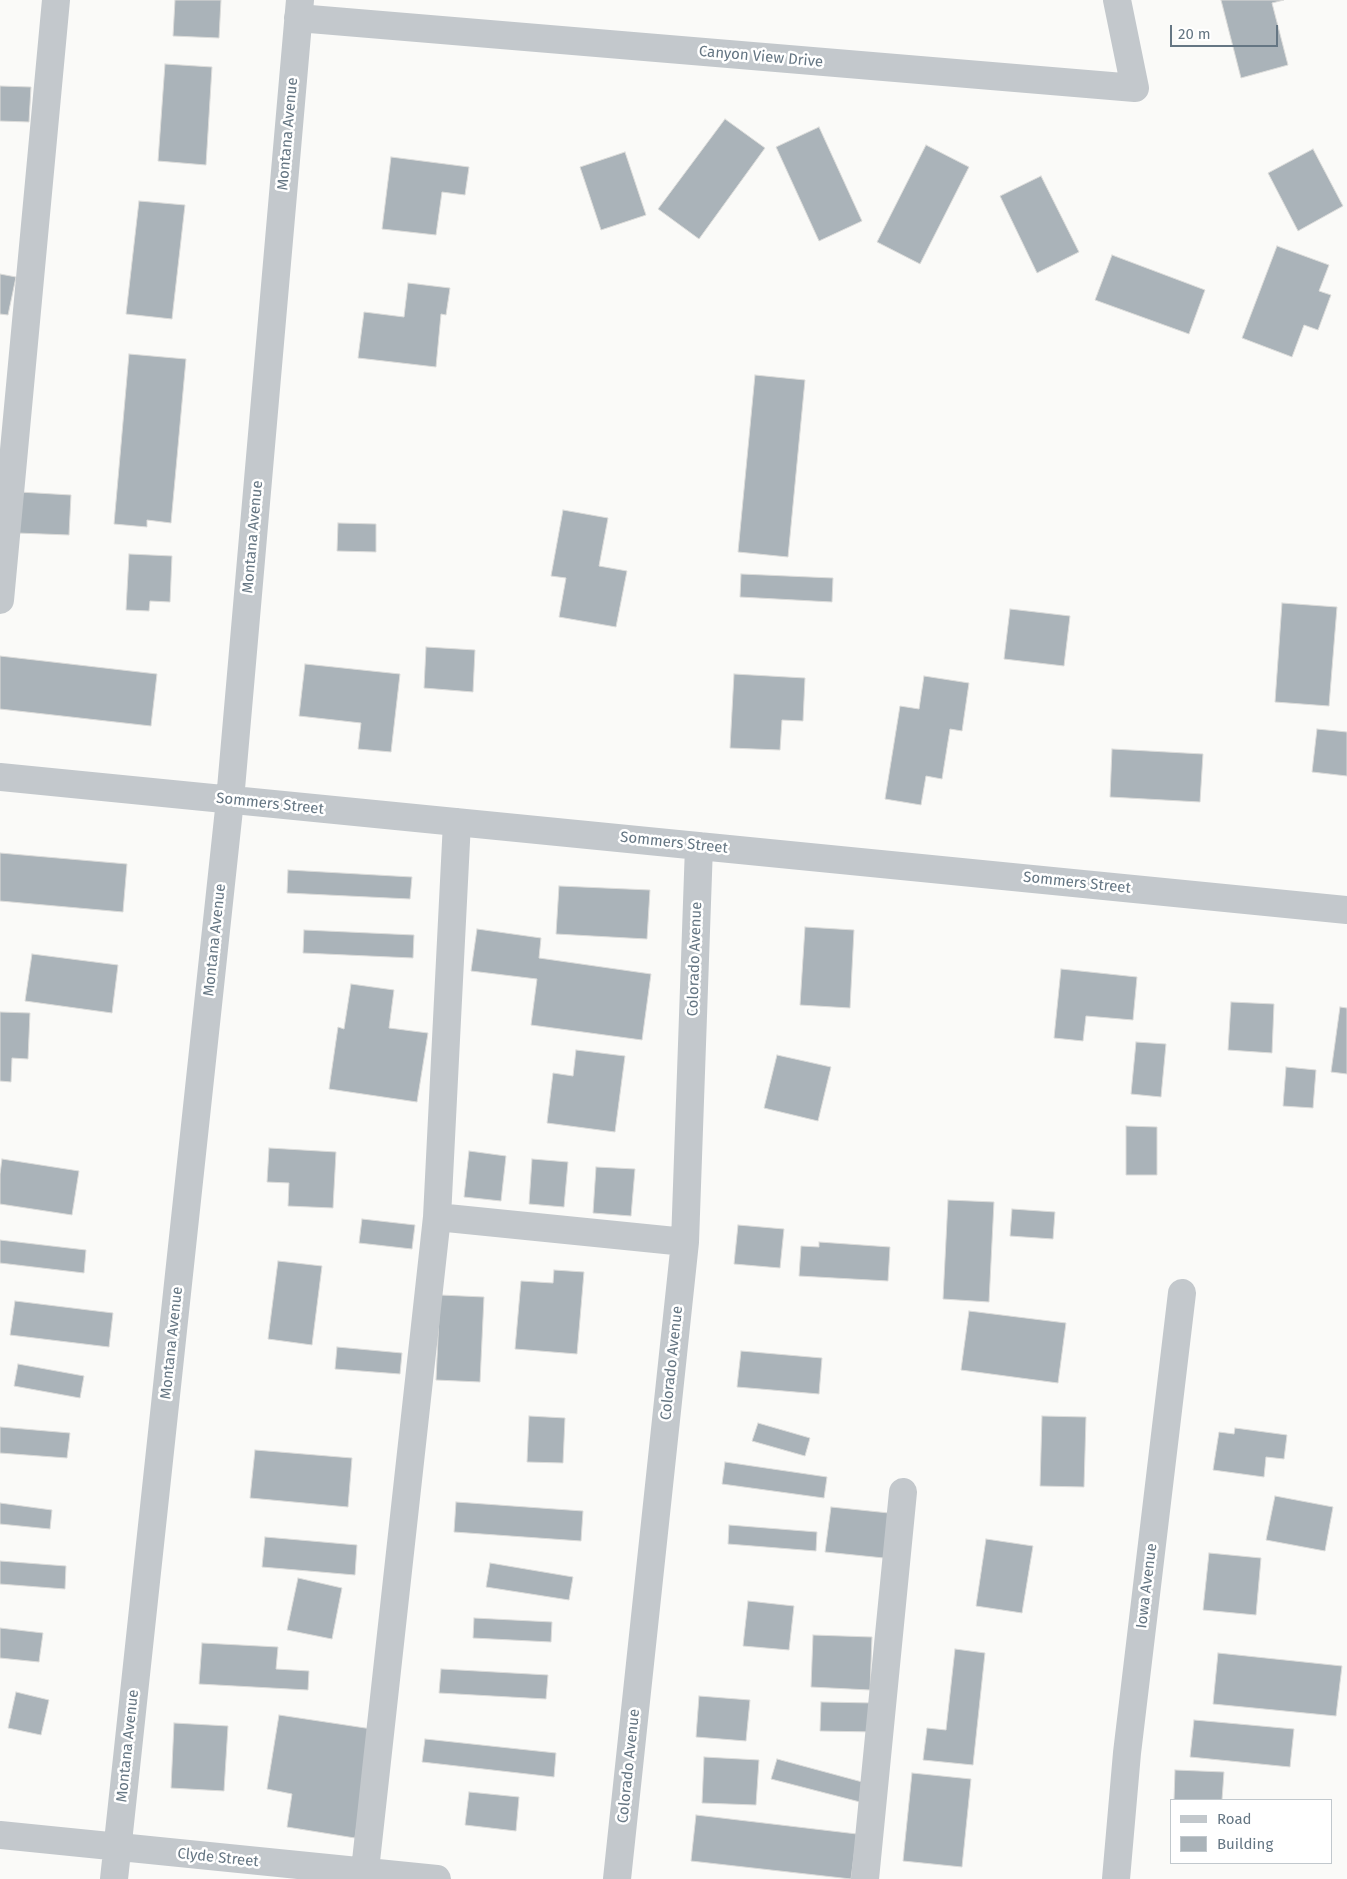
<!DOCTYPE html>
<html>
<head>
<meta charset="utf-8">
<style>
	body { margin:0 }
	#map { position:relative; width:1347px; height:1879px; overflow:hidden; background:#fafaf8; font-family:"Fira Sans",sans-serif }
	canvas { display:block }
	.legend { position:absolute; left:1170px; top:1799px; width:162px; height:65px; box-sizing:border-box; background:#fff; border:1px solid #c1c8cd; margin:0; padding:6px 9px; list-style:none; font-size:15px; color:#657683 }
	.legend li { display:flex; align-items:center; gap:10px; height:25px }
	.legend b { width:25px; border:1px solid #c1c8cd }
	.scale { position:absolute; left:1170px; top:25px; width:108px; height:22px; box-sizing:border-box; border:2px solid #657683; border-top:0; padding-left:6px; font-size:15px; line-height:18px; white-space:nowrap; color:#657683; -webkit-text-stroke:4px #fff; paint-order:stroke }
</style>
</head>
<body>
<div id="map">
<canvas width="1347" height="1879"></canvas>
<ul class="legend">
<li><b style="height:6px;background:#c3c8cc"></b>Road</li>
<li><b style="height:14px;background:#aab3b9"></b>Building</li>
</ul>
<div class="scale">20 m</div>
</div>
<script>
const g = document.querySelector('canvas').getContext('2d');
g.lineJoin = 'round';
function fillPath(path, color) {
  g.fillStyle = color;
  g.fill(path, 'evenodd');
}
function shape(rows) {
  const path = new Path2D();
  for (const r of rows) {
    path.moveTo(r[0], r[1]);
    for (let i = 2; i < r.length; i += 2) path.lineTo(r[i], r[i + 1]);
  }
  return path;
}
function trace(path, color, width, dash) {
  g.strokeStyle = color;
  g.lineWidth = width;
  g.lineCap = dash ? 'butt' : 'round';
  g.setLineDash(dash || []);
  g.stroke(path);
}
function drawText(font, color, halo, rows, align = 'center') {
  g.font = font + ' "Fira Sans",sans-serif';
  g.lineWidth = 5;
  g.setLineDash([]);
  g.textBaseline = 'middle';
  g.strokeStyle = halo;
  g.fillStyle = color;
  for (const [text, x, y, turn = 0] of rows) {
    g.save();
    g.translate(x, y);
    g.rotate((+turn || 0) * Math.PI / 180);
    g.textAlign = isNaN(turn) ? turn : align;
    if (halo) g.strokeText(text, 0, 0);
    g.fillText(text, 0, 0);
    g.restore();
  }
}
const building = shape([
	[175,0,221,0,219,38,173,36,175,0],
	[1221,0,1284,0,1272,3,1288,65,1241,78,1221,0],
	[165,64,212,67,206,165,158,161,165,64],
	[0,86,31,87,29,122,0,121,0,86],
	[725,119,765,148,699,239,658,209,725,119],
	[819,127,862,221,819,241,776,147,819,127],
	[926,145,969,167,920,264,877,242,926,145],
	[1313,149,1343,206,1298,231,1268,173,1313,149],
	[625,152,646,215,601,230,580,167,625,152],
	[391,157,469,167,465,195,442,192,436,235,382,229,391,157],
	[1041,176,1079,252,1037,273,1000,196,1041,176],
	[139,201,185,205,172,319,126,314,139,201],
	[1277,246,1329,265,1319,291,1331,295,1318,330,1304,325,1292,357,1242,338,1277,246],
	[1112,255,1205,290,1189,334,1095,300,1112,255],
	[0,274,16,277,8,315,0,314,0,274],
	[408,283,450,288,446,315,441,314,436,367,358,358,364,312,404,317,408,283],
	[129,354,186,359,171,523,147,520,147,527,114,524,129,354],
	[755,375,805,380,788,557,738,552,755,375],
	[19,492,71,495,69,535,17,533,19,492],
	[563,510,608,518,599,566,627,571,616,627,559,617,566,578,551,576,563,510],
	[338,523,376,524,376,552,337,551,338,523],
	[129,554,172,556,170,602,150,601,149,611,126,610,129,554],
	[741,574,833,578,832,602,740,597,741,574],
	[1282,603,1337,607,1329,706,1275,702,1282,603],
	[1010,609,1070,616,1064,666,1004,659,1010,609],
	[426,647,475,650,473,692,424,688,426,647],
	[0,656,157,674,151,726,0,709,0,656],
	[305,664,400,674,391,752,358,749,361,723,299,716,305,664],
	[734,674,805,678,803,721,782,720,780,750,730,748,734,674],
	[924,676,969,683,962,731,950,729,942,779,926,776,921,805,885,799,900,706,919,709,924,676],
	[1317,729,1347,732,1347,776,1312,772,1317,729],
	[1112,749,1203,754,1200,802,1110,797,1112,749],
	[0,853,127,864,123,912,0,901,0,853],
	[288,870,412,877,410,899,287,893,288,870],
	[559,886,650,890,647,939,556,934,559,886],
	[805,927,854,930,850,1008,800,1005,805,927],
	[477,929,541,938,539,958,651,974,642,1040,531,1025,537,979,471,971,477,929],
	[304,930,414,935,413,958,303,953,304,930],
	[32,954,118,965,112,1013,25,1001,32,954],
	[1061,969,1137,977,1133,1020,1086,1016,1083,1041,1054,1038,1061,969],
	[351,984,394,990,389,1028,428,1033,417,1102,329,1089,338,1027,344,1029,351,984],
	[1231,1002,1274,1004,1272,1053,1228,1050,1231,1002],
	[1340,1007,1347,1008,1347,1074,1331,1072,1340,1007],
	[0,1012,30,1013,28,1059,12,1058,11,1082,0,1081,0,1012],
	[1136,1042,1166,1044,1161,1097,1131,1094,1136,1042],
	[576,1050,625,1056,615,1132,547,1123,553,1073,573,1076,576,1050],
	[777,1055,831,1067,818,1121,764,1108,777,1055],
	[1286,1067,1316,1070,1313,1108,1283,1106,1286,1067],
	[1126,1126,1157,1127,1157,1175,1126,1175,1126,1126],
	[269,1148,336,1152,333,1208,288,1206,289,1183,267,1182,269,1148],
	[469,1151,506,1156,501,1201,464,1197,469,1151],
	[2,1159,79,1171,72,1215,0,1204,0,1174,2,1159],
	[532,1159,568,1162,564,1207,529,1204,532,1159],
	[596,1167,635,1169,631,1216,593,1213,596,1167],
	[948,1200,994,1202,989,1302,943,1299,948,1200],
	[1012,1209,1055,1212,1053,1239,1010,1236,1012,1209],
	[362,1219,415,1225,412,1249,359,1243,362,1219],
	[738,1225,784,1229,780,1268,734,1264,738,1225],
	[0,1240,86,1250,84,1273,0,1263,0,1240],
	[819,1242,890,1247,888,1281,799,1276,801,1246,819,1247,819,1242],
	[278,1261,322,1266,312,1345,268,1339,278,1261],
	[554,1270,584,1272,577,1354,515,1349,521,1281,553,1283,554,1270],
	[440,1295,484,1297,480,1382,436,1380,440,1295],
	[15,1301,113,1313,109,1347,10,1335,15,1301],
	[969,1311,1066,1323,1058,1383,961,1370,969,1311],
	[337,1347,402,1353,400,1374,335,1369,337,1347],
	[741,1351,822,1358,819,1394,737,1387,741,1351],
	[18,1364,84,1376,80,1398,14,1386,18,1364],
	[529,1416,565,1418,563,1463,527,1462,529,1416],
	[1042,1416,1086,1417,1084,1487,1040,1486,1042,1416],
	[758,1423,810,1438,805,1456,752,1441,758,1423],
	[0,1427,70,1433,67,1458,0,1453,0,1427],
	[1235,1428,1287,1435,1284,1459,1266,1457,1264,1477,1213,1470,1219,1432,1234,1434,1235,1428],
	[255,1450,352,1458,348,1507,250,1498,255,1450],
	[725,1462,827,1477,824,1498,722,1484,725,1462],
	[1275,1496,1333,1507,1325,1551,1266,1540,1275,1496],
	[456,1502,583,1511,581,1541,454,1532,456,1502],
	[0,1503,52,1510,50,1529,0,1524,0,1503],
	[831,1507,889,1513,884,1558,825,1552,831,1507],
	[729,1525,817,1532,816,1551,728,1544,729,1525],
	[265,1537,357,1545,355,1575,262,1567,265,1537],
	[986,1539,1033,1546,1022,1613,976,1606,986,1539],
	[1209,1553,1261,1558,1256,1615,1203,1610,1209,1553],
	[0,1561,66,1566,65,1589,0,1584,0,1561],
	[490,1563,573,1577,569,1600,486,1587,490,1563],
	[298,1578,342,1588,332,1639,287,1630,298,1578],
	[748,1601,794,1606,789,1650,743,1646,748,1601],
	[474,1618,552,1622,551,1642,473,1638,474,1618],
	[0,1628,43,1633,39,1662,0,1658,0,1628],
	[813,1635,872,1637,870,1690,811,1687,813,1635],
	[202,1643,278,1647,276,1669,309,1671,308,1690,199,1684,202,1643],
	[955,1649,985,1653,973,1765,923,1760,927,1728,946,1730,955,1649],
	[1218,1653,1342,1666,1336,1716,1213,1704,1218,1653],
	[441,1669,548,1675,546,1699,439,1693,441,1669],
	[16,1692,49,1700,41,1735,8,1728,16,1692],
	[699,1696,750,1700,746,1741,696,1737,699,1696],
	[821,1702,875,1703,875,1732,820,1731,821,1702],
	[279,1715,372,1729,355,1838,287,1827,292,1794,267,1789,279,1715],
	[1194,1720,1294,1729,1290,1767,1190,1757,1194,1720],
	[174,1723,228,1726,224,1791,171,1788,174,1723],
	[425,1739,556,1753,554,1777,422,1762,425,1739],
	[704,1757,759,1760,756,1805,702,1803,704,1757],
	[777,1759,866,1783,860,1802,771,1779,777,1759],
	[1175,1770,1224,1772,1222,1800,1174,1800,1175,1770],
	[912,1773,971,1779,962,1867,903,1861,912,1773],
	[469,1792,519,1797,516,1831,465,1825,469,1792],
	[696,1815,857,1834,851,1879,691,1861,696,1815]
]);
const minor = shape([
	[298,18,1135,88,1117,0],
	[0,600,56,0],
	[0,777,1347,910],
	[437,1217,685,1242],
	[0,1835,437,1879],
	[114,1879,230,800,300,0],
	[364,1879,437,1217,457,822],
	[617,1879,685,1242,699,846],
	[865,1879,903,1492],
	[1116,1879,1127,1753,1182,1293]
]);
const streetNames = [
	["Canyon View Drive",761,57,5],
	["Montana Avenue",288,134,-85],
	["Montana Avenue",253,537,-85],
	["Sommers Street",270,804,6],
	["Sommers Street",674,843,6],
	["Sommers Street",1077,883,6],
	["Montana Avenue",215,940,-84],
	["Colorado Avenue",695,959,-88],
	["Montana Avenue",172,1343,-84],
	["Colorado Avenue",672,1363,-84],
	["Iowa Avenue",1147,1586,-83],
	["Montana Avenue",128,1746,-84],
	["Colorado Avenue",629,1766,-84],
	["Clyde Street",218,1858,6]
];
fillPath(building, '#aab3b9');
trace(building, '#dcdcda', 1);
trace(minor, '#c3c8cc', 28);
drawText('15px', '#657683', '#fff', streetNames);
</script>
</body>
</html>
